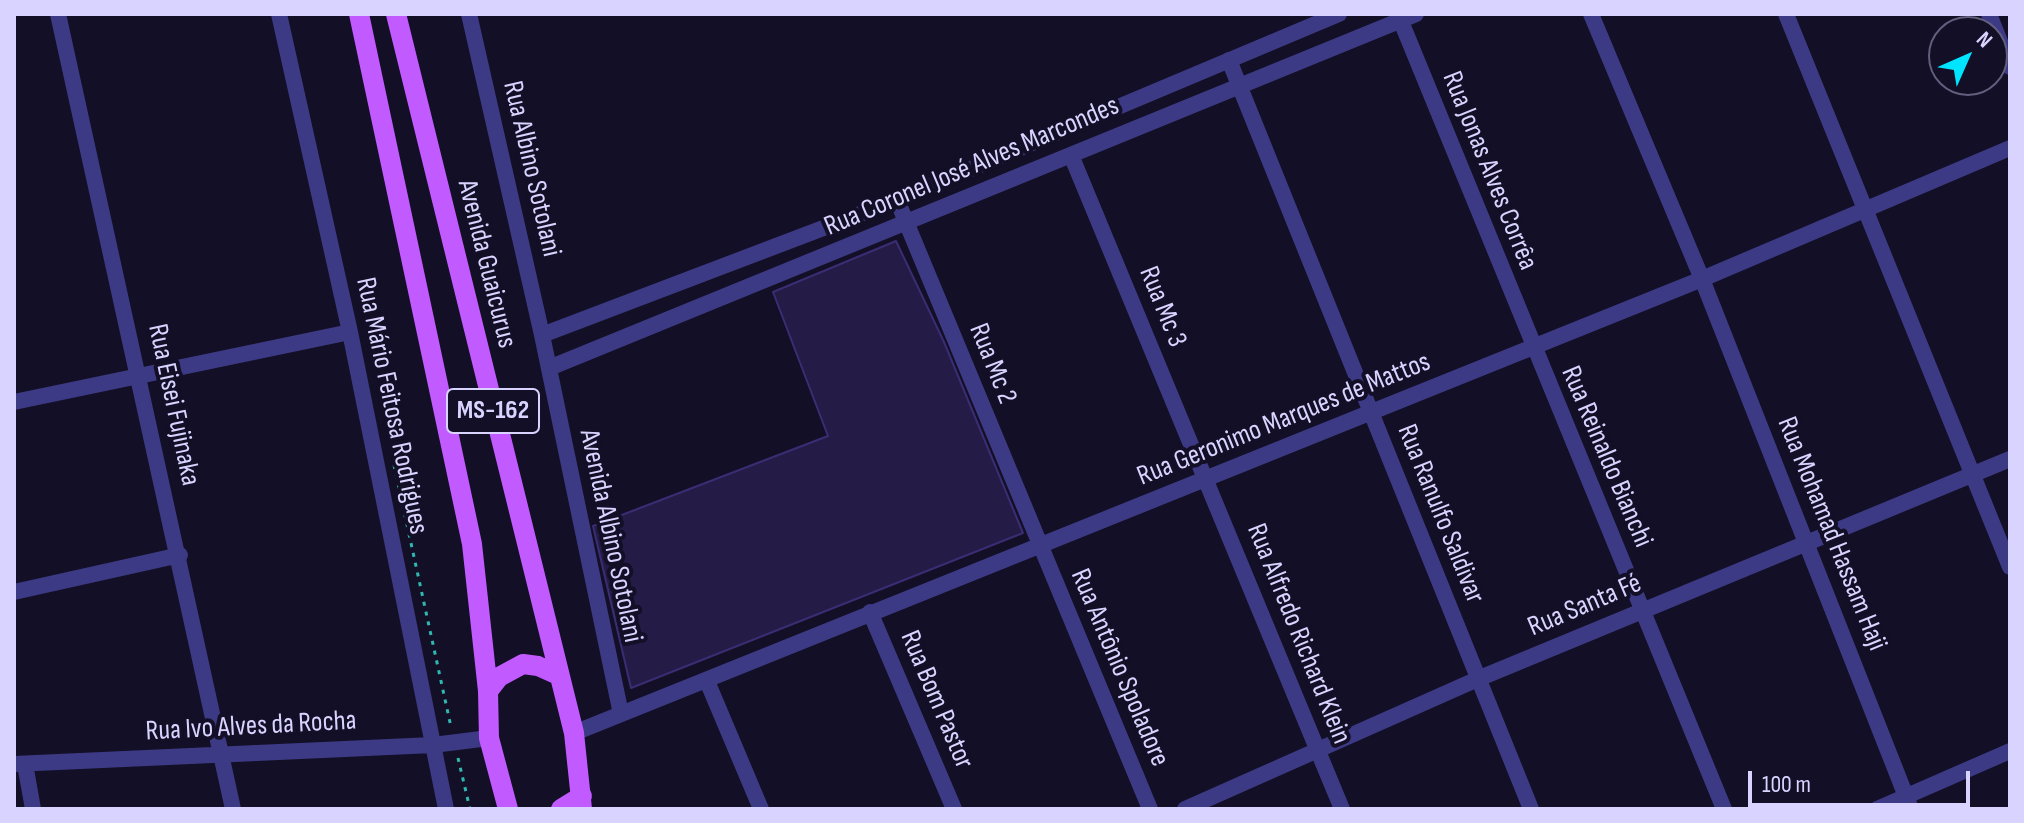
<!DOCTYPE html>
<html>
<head>
<meta charset="utf-8">
<style>
	body { margin:0 }
	#map { position:relative; width:2024px; height:823px; overflow:hidden; background:#130f26; font-family:"Sofia Sans Condensed",sans-serif }
	canvas { display:block }
	.frame { position:absolute; inset:0; border:16px solid #d9d4ff; pointer-events:none }
	.north { position:absolute; left:1928px; top:16px; width:80px; height:80px; box-sizing:border-box; background:#130f26; border:2px solid #625e7d; border-radius:50%; rotate:45deg; font-size:22px; font-weight:700; line-height:32px; text-align:center; color:#d9d4ff }
	.north::after { content:''; display:block; margin:auto; width:28px; height:36px; background:#00e5ff; clip-path:polygon(50% 0,100% 100%,50% 72%,0 100%) }
	.scale { position:absolute; left:1748px; top:771px; width:222px; height:36px; box-sizing:border-box; border:4px solid #d9d4ff; border-top:0; padding-left:10px; font-size:24px; line-height:28px; white-space:nowrap; color:#d9d4ff; -webkit-text-stroke:6px #130f26; paint-order:stroke }
</style>
</head>
<body>
<div id="map">
<canvas width="2024" height="823"></canvas>
<div class="frame"></div>
<div class="north">N</div>
<div class="scale">100 m</div>
</div>
<script>
const g = document.querySelector('canvas').getContext('2d');
g.lineJoin = 'round';
function fillPath(path, color) {
  g.fillStyle = color;
  g.fill(path, 'evenodd');
}
function shape(rows) {
  const path = new Path2D();
  for (const r of rows) {
    path.moveTo(r[0], r[1]);
    for (let i = 2; i < r.length; i += 2) path.lineTo(r[i], r[i + 1]);
  }
  return path;
}
function trace(path, color, width, dash) {
  g.strokeStyle = color;
  g.lineWidth = width;
  g.lineCap = dash ? 'butt' : 'round';
  g.setLineDash(dash || []);
  g.stroke(path);
}
function drawText(font, color, halo, rows, align = 'center') {
  g.font = font + ' "Sofia Sans Condensed",sans-serif';
  g.lineWidth = 8;
  g.setLineDash([]);
  g.textBaseline = 'middle';
  g.strokeStyle = halo;
  g.fillStyle = color;
  for (const [text, x, y, turn = 0] of rows) {
    g.save();
    g.translate(x, y);
    g.rotate((+turn || 0) * Math.PI / 180);
    g.textAlign = isNaN(turn) ? turn : align;
    if (halo) g.strokeText(text, 0, 0);
    g.fillText(text, 0, 0);
    g.restore();
  }
}
const building = shape([
	[896,241,944,342,1023,533,631,688,593,526,828,436,773,292,896,241]
]);
const path = shape([
	[394,465,451,727],
	[458,758,470,809]
]);
const minor = shape([
	[58,14,233,809],
	[279,14,350,332,446,809],
	[469,14,542,335,621,714],
	[1398,14,1724,809],
	[1591,14,1702,279,1911,809],
	[1786,14,2010,567],
	[1989,14,2010,67],
	[1229,60,1531,809],
	[1071,155,1342,809],
	[897,200,1150,809],
	[542,335,897,200,1339,14],
	[549,368,1416,14],
	[14,402,350,332],
	[14,592,180,555],
	[870,612,954,809],
	[707,681,761,809],
	[574,733,1702,279,2010,148],
	[14,764,433,745,489,738],
	[25,764,33,809],
	[1185,809,1480,678,2010,459],
	[1877,809,2010,751]
]);
const major = shape([
	[359,14,472,544,488,691,489,738,508,809],
	[396,14,574,733,582,809],
	[488,691,499,677,523,664,538,666,558,675],
	[561,809,582,796]
]);
const shields = [
	[493,411,92]
];
const shieldNames = [
	["MS-162",493,411]
];
const streetNames = [
	["Rua Coronel José Alves Marcondes",972,167,-23],
	["Rua Albino Sotolani",531,169,77],
	["Rua Jonas Alves Corrêa",1489,171,68],
	["Avenida Guaicurus",486,264,76],
	["Rua Mc 3",1162,307,68],
	["Rua Mc 2",992,364,68],
	["Rua Eisei Fujinaka",173,405,78],
	["Rua Mário Feitosa Rodrigues",391,406,78],
	["Rua Geronimo Marques de Mattos",1284,420,-22],
	["Rua Reinaldo Bianchi",1606,457,67],
	["Rua Ranulfo Saldivar",1440,514,68],
	["Rua Mohamad Hassam Haji",1831,534,68],
	["Avenida Albino Sotolani",610,536,78],
	["Rua Santa Fé",1585,606,-23],
	["Rua Alfredo Richard Klein",1298,634,68],
	["Rua Antônio Spoladore",1119,668,67],
	["Rua Bom Pastor",936,700,67],
	["Rua Ivo Alves da Rocha",251,727,-3]
];
fillPath(building, '#241b47');
trace(building, '#3b2d73', 2);
trace(path, '#2fb8b0', 3, [4, 6]);
trace(minor, '#3d3a85', 16);
trace(major, '#c25bff', 20);
for (const [x, y, w] of shields) {
  const box = new Path2D();
  box.roundRect(x - w / 2, y - 22, w, 44, 6);
  g.fillStyle = '#130f26';
  g.fill(box);
  trace(box, '#d9d4ff', 2);
}
drawText('bold 26px', '#d9d4ff', null, shieldNames);
drawText('28px', '#d9d4ff', '#130f26', streetNames);
</script>
</body>
</html>
